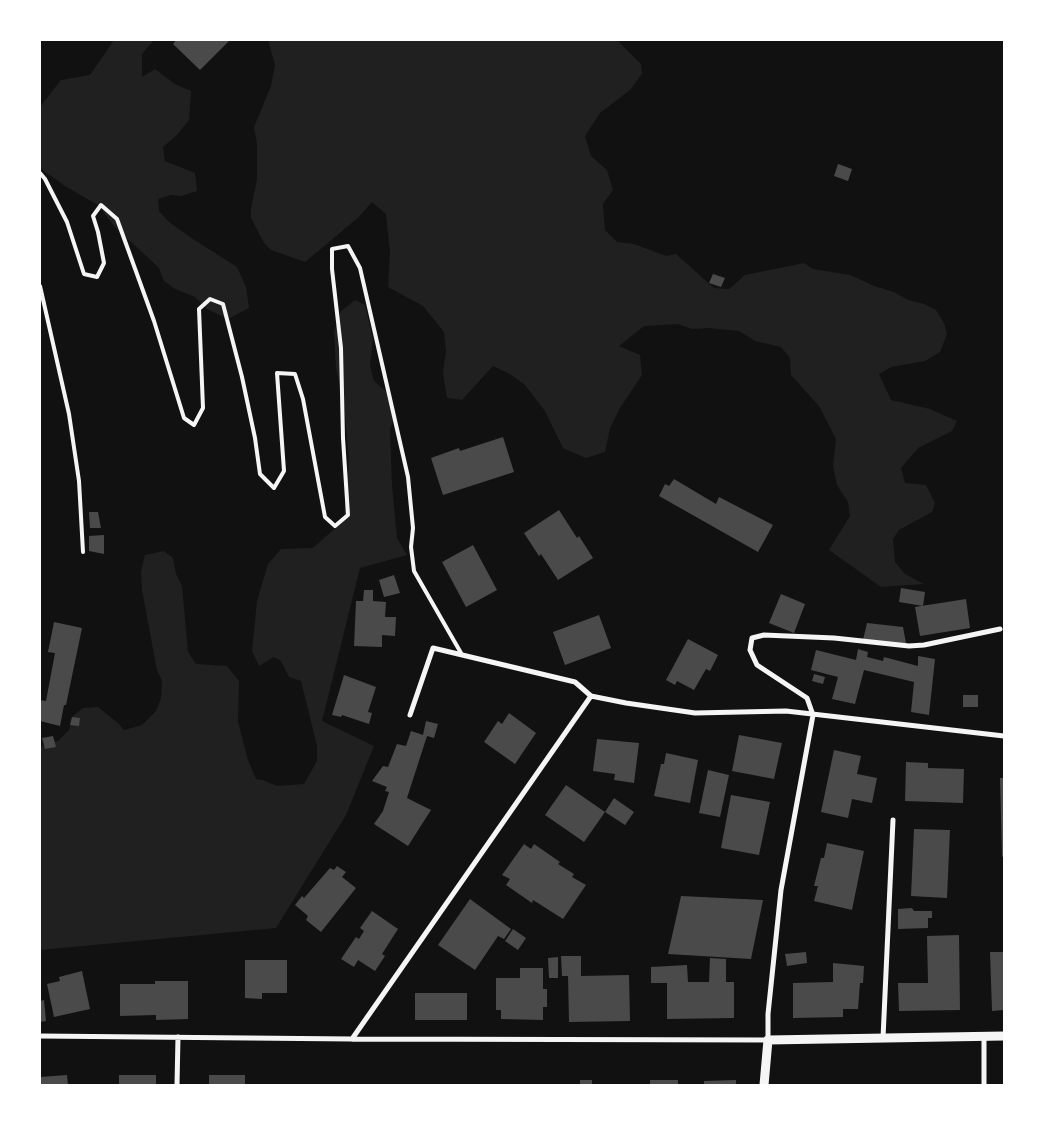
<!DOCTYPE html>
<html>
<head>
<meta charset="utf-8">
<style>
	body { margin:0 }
	#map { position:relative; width:1044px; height:1125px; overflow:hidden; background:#111; font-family:Roboto,sans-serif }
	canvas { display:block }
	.frame { position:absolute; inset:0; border:41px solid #fff; pointer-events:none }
</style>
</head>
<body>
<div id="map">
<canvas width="1044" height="1125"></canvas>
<div class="frame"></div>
</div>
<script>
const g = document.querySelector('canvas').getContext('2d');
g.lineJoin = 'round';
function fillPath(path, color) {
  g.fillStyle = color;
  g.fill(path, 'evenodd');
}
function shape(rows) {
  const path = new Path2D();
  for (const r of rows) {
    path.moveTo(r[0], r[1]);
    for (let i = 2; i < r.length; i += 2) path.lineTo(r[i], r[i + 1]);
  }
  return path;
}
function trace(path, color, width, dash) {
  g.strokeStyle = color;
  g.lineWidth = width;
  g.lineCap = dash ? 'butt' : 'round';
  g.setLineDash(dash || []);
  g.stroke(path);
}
const green = shape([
	[114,40,154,40,142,54,142,77,155,69,175,84,191,91,189,120,177,135,163,147,165,161,195,173,197,191,181,196,171,195,158,199,159,211,169,222,190,237,237,267,246,287,249,308,228,319,207,309,195,297,175,289,164,281,159,268,114,226,98,205,65,186,40,168,40,107,61,80,90,75],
	[268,40,617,40,641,64,642,74,630,90,600,113,585,136,591,156,607,170,613,190,603,204,605,230,617,242,634,244,666,256,676,254,714,288,729,289,745,275,804,263,813,269,850,275,874,286,894,292,908,300,924,304,936,310,944,323,947,334,940,352,925,361,891,367,879,374,891,400,930,409,957,421,952,431,918,448,901,468,905,483,926,485,935,503,932,512,899,530,893,539,895,562,905,574,924,584,881,587,829,550,850,516,848,502,837,485,833,466,836,439,819,406,791,375,790,358,781,347,755,341,739,331,709,328,692,329,678,324,644,326,619,346,640,355,642,375,620,408,610,428,605,452,586,458,563,448,545,411,525,385,510,374,493,366,462,400,447,398,443,373,446,351,444,332,423,306,388,287,390,253,386,214,372,202,359,217,305,262,271,250,264,243,251,218,251,208,257,180,257,144,254,127,271,86,275,65],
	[355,300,365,305,373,339,370,366,374,381,388,393,395,414,390,429,392,485,397,538,407,555,360,568,322,721,374,746,346,815,276,928,40,950,40,746,58,741,69,730,73,716,83,708,98,707,118,723,124,730,142,725,156,711,161,698,162,681,157,670,142,590,141,572,145,555,164,551,173,558,176,574,182,586,188,652,196,664,227,666,239,681,238,722,248,760,256,779,263,780,277,786,304,784,317,761,317,746,301,681,289,677,281,661,274,657,259,666,252,651,257,601,268,564,281,549,313,548,341,523,344,517,349,460,344,403,336,368,334,332,341,311]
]);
const building = shape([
	[176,40,230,40,200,70,173,44],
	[838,164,852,169,848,181,834,176],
	[713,274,725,278,721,287,709,283],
	[503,437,514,472,443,495,431,458,459,448,460,451],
	[674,479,716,504,719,497,773,525,758,552,659,496,665,484,669,486],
	[559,510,577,538,579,536,593,558,558,580,541,554,539,556,524,533],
	[89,512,98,512,101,528,90,528],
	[104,535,104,554,89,551,89,536],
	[473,545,497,590,466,607,442,562],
	[394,575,400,593,384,597,379,580],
	[901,588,925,592,923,606,899,602],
	[364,590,373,590,373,601,386,602,385,617,396,617,395,636,382,635,382,647,354,646,356,601,363,601],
	[781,594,805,604,794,633,769,623],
	[966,599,970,628,920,636,915,607],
	[599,615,611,648,565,665,553,632],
	[54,622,82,628,66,705,64,705,60,726,40,721,40,700,46,701,55,653,48,652],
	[867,623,903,627,906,643,894,644,863,640],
	[688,639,718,655,710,671,706,669,694,690,677,681,675,685,666,680],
	[858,649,868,652,867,657,883,661,884,657,918,666,918,656,935,659,929,715,911,712,914,682,864,670,855,704,832,699,838,677,811,670,816,650,856,660],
	[814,674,825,677,823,684,812,681],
	[344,675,376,687,368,712,372,713,369,724,342,715,341,717,332,715],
	[963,695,978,695,978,707,963,707],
	[509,713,536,733,515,764,484,742,498,721,502,724],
	[72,717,80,718,79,726,70,725],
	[426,721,438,724,434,738,427,736,407,798,431,810,408,846,374,824,383,811,389,792,385,791,387,787,372,781,383,766,388,767,397,744,406,746,411,731,423,735],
	[739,735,782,743,774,779,732,771],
	[53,736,56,747,45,749,42,738],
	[597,739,639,743,634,783,614,780,615,774,593,771],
	[834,750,861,756,857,774,877,778,872,803,852,799,848,818,821,812],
	[666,753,698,760,690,803,654,796,661,764,664,764],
	[906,762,928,763,928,768,964,769,963,803,905,801],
	[708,770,729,775,720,817,699,813],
	[1000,778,1004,778,1004,856,1002,857],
	[566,785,605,812,584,842,545,815],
	[731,795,770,802,759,855,721,848],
	[614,798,634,812,625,825,605,812],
	[914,829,950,830,947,898,911,896],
	[827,843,864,851,852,910,814,901,818,886,814,886,821,858,824,858],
	[524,844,531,849,534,844,560,862,558,864,574,874,572,877,586,885,563,919,533,900,532,903,506,885,510,879,502,875],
	[337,866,346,872,342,877,356,888,321,932,306,920,308,916,295,905,302,896,304,898,330,868,334,870],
	[681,896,763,900,751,959,668,954],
	[470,899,511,929,504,939,498,936,475,970,438,945],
	[912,908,914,911,932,911,932,918,928,918,928,928,898,929,898,909],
	[372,911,398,929,382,954,385,956,375,971,358,960,354,967,341,959,356,937,359,939,364,931,360,928],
	[513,929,526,938,518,950,505,941],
	[959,935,960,1010,899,1011,898,983,928,983,927,936],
	[806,952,807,963,787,966,785,954],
	[990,952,1004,952,1004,1010,992,1011],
	[561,956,581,956,581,976,629,975,630,1021,569,1022,568,976,562,976],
	[558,957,558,978,549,978,548,958],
	[710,958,726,959,726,982,734,982,734,1018,667,1019,667,983,651,983,651,967,687,965,688,982,709,982],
	[245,960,287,960,287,993,262,993,262,999,245,998],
	[833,963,864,966,863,983,860,983,858,1009,843,1009,843,1017,793,1018,793,983,833,982],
	[520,968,543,968,543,989,547,989,547,1007,543,1007,543,1020,501,1019,501,1010,496,1010,496,978,520,978],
	[82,971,90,1009,54,1017,47,984,60,981,59,977],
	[155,981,188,981,188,1019,156,1020,156,1015,120,1016,120,984,155,984],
	[415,993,467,993,467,1020,415,1020],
	[44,1000,46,1021,40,1022,40,1001],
	[67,1075,68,1085,40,1085,40,1077],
	[119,1075,156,1075,156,1085,119,1085],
	[209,1075,245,1075,245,1085,209,1085],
	[580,1080,592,1080,592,1085,580,1085],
	[650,1080,678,1080,678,1085,650,1085],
	[736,1080,736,1085,704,1085,704,1081]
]);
const service = shape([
	[40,173,45,179,67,222,84,274,97,277,104,263,98,232,93,216,101,205,117,219,154,321,184,418,194,425,203,408,199,309,210,299,223,304,242,377,255,438,260,474,274,488,284,471,277,373,295,374,303,399,325,517,335,526,348,515,343,438,341,348,332,269,332,249,348,246,360,268,408,477,413,528,411,547,414,571,461,653],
	[40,286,69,414,79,481,83,552]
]);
const minor = shape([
	[410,715,433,648,575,682,591,696,626,703,695,713,786,711,1004,736],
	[40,1036,352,1039,768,1040,768,1014,781,890,813,715,807,698,757,665,750,650,752,638,764,635,834,638,909,646,924,645,1000,629],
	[984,1037,984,1085],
	[883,1038,893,820],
	[352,1039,591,696],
	[177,1085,178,1037]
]);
const tertiary = shape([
	[764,1085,768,1040,1004,1036]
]);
fillPath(green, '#202020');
fillPath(building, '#4a4a4a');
trace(service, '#f5f5f5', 4);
trace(minor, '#f5f5f5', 5);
trace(tertiary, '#f5f5f5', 9);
</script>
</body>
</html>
